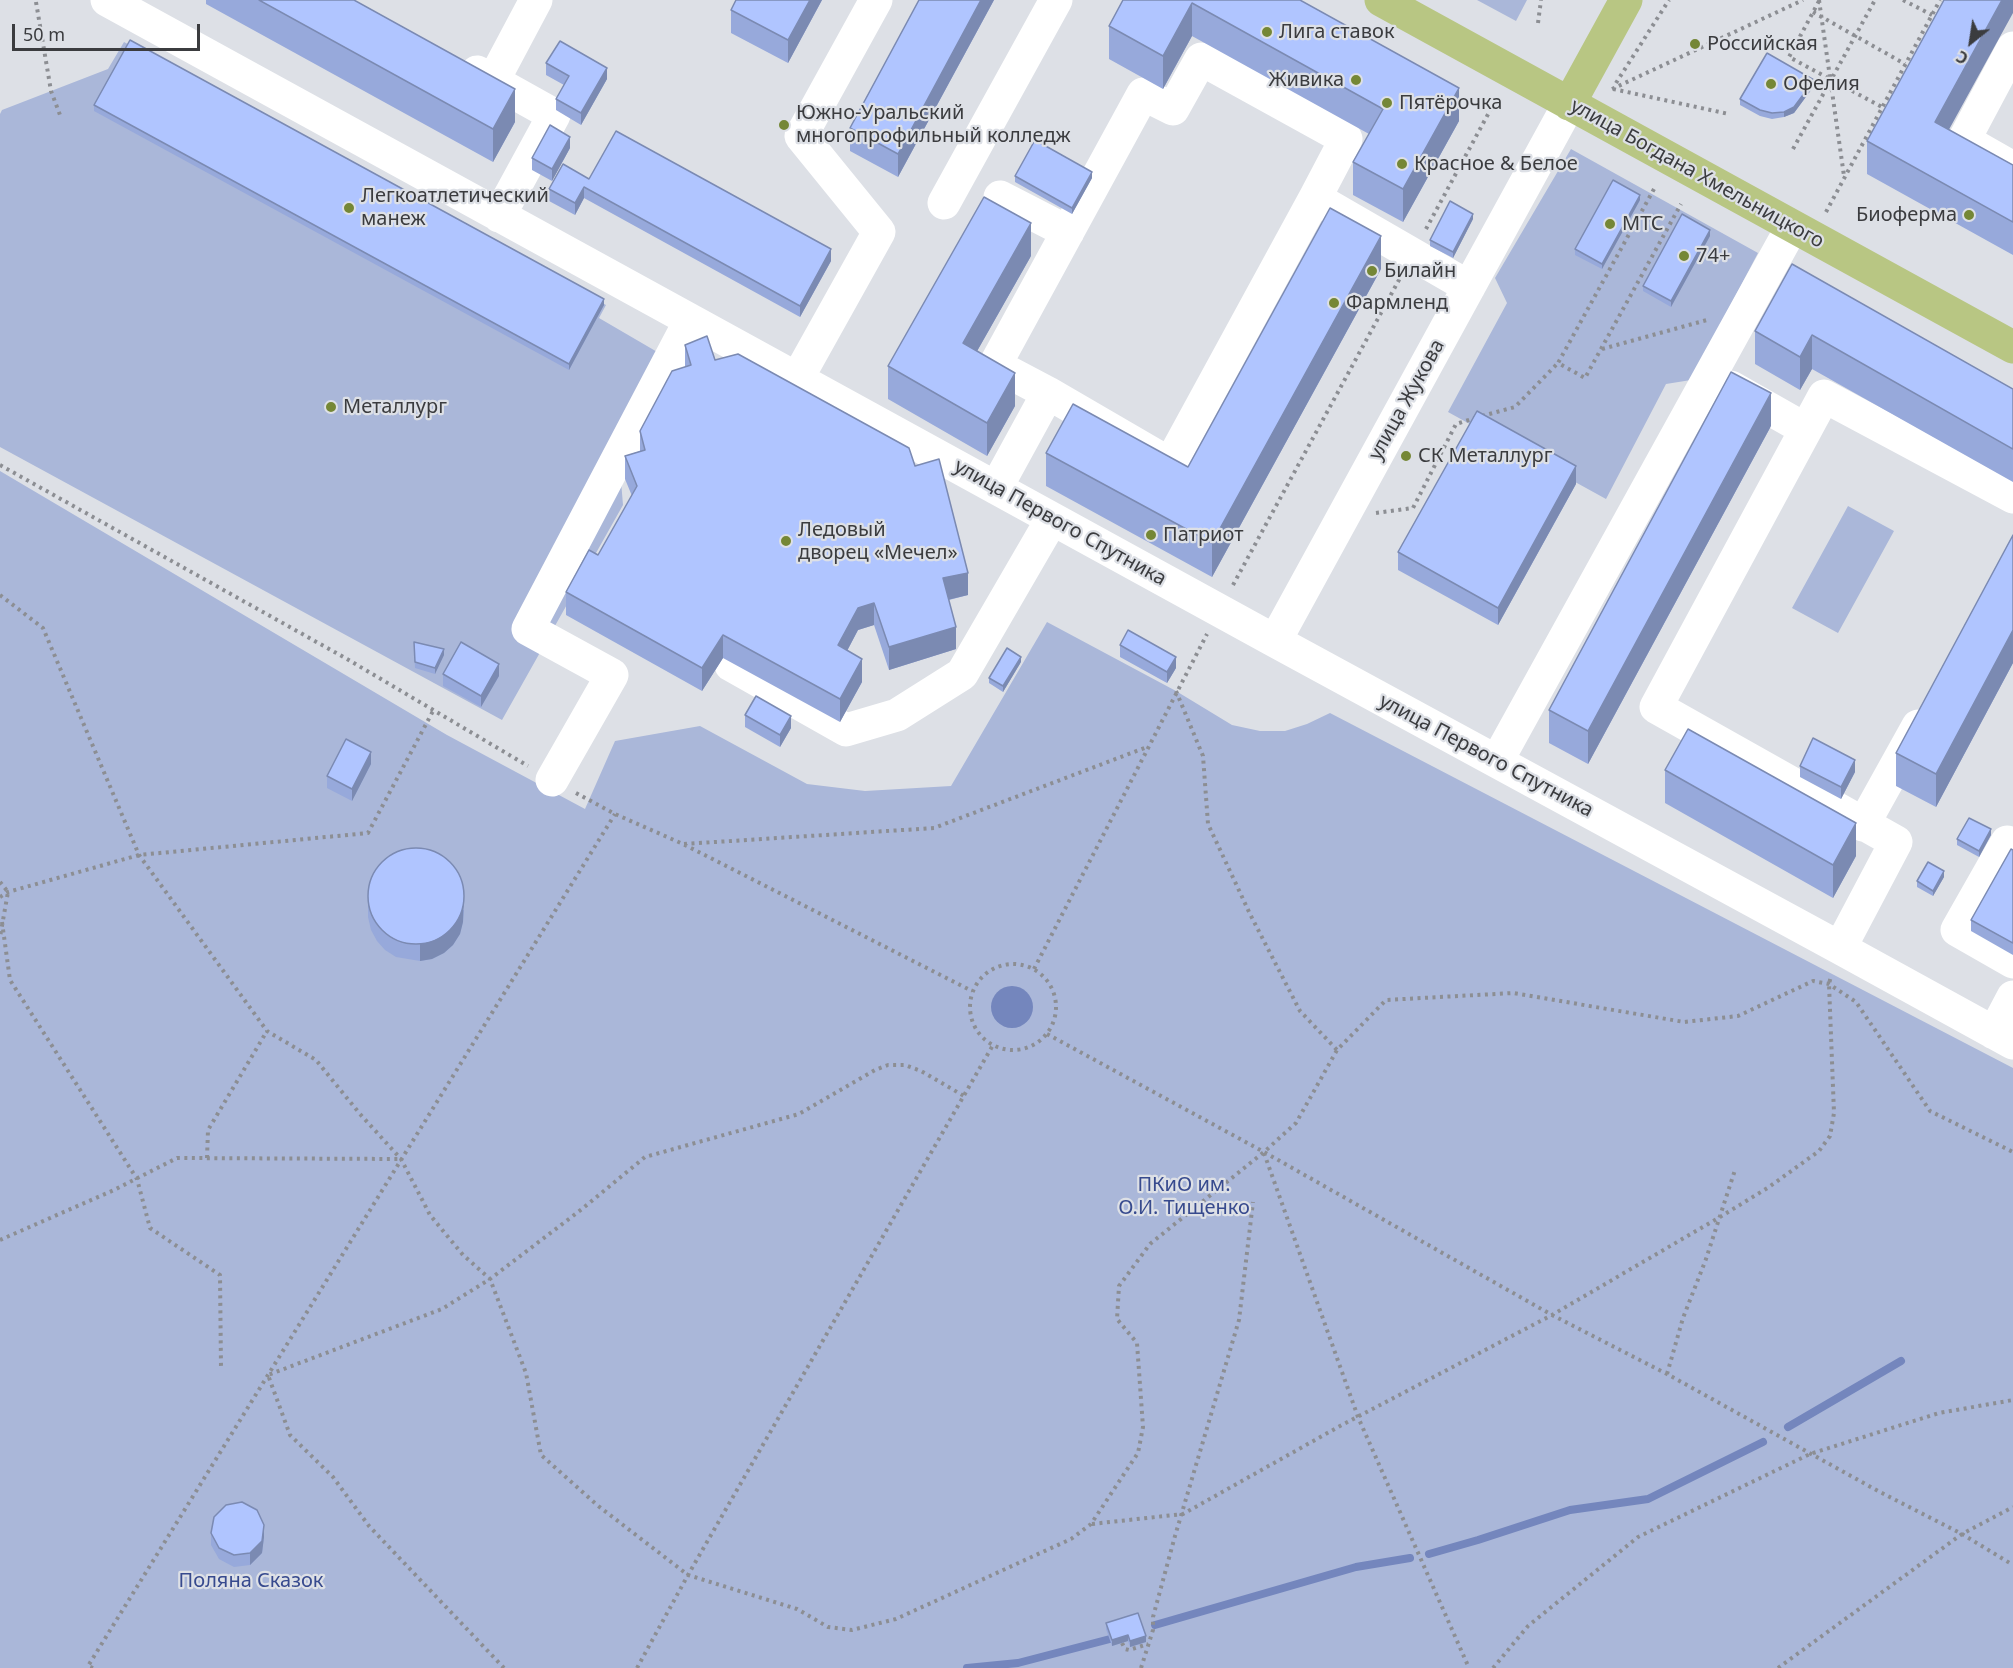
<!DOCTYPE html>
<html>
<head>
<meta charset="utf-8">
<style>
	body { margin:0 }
	#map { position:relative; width:2013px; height:1668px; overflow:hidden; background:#dde0e6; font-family:"Noto Sans",sans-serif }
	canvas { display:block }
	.north { position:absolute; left:1941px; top:12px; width:60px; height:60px; -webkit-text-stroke:4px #dde0e6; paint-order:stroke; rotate:210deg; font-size:16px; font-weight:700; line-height:24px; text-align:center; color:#3b3c3f }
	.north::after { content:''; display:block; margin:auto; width:21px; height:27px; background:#3b3c3f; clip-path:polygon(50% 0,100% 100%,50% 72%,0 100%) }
	.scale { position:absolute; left:12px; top:24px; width:188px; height:27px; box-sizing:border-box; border:3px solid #3b3c3f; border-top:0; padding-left:8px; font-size:18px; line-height:21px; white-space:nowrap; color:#3b3c3f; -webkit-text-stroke:4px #dde0e6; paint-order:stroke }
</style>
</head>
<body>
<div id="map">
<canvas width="2013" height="1668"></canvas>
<div class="north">С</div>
<div class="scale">50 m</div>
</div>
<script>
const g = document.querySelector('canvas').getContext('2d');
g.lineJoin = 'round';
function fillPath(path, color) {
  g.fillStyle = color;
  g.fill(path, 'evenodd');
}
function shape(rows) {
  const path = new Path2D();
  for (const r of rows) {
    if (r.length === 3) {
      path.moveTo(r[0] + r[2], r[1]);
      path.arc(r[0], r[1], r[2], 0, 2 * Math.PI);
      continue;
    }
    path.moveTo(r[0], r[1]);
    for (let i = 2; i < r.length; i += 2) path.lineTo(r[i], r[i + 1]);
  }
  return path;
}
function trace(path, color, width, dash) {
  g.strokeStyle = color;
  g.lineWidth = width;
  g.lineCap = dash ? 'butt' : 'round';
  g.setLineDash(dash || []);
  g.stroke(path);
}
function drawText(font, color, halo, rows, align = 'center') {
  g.font = font + ' "Noto Sans",sans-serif';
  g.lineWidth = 4.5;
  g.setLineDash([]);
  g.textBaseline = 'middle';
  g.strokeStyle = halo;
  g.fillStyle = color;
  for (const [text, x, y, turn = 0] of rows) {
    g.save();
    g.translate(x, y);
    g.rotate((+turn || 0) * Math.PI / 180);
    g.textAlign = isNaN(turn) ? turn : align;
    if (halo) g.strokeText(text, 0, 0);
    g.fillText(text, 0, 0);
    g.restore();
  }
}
const green = shape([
	[1477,0,1527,0,1516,21],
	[124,42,606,305,599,318,683,367,621,481,623,505,502,720,0,447,0,114,2,110,108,69],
	[1571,149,1758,253,1691,380,1666,384,1606,499,1448,412,1507,303,1495,278],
	[0,471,447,735,585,809,615,741,700,726,807,784,865,791,951,786,1047,622,1176,691,1232,725,1260,731,1285,731,1307,724,1330,713,2013,1068,2013,1668,0,1668],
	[1848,506,1894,531,1838,633,1792,608]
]);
const water = shape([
	[1012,1007,21]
]);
const stream = shape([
	[1788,1427,1901,1361],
	[1429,1554,1478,1540,1570,1510,1648,1499,1763,1442],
	[1155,1625,1356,1567,1410,1558],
	[967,1668,1018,1663,1110,1639]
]);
const path = shape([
	[1819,0,1844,176],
	[1903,0,1932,15],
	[1819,1,1789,57,1882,107],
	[36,2,51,91,60,115],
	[1813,12,1905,64],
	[1538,23,1541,0],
	[1616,83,1669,0],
	[1612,89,1803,0],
	[1613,89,1729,114],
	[1793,149,1875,0],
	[1654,189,1558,363,1585,378,1681,204],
	[1826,212,1940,0],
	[1426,229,1493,105],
	[1602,349,1707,320],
	[1482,416,1515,407,1558,363],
	[0,465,347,659,528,766],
	[1376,513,1413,508,1456,424,1475,418],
	[1233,585,1400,278],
	[0,595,43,628,139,855,267,1031,316,1060,360,1114,401,1159,430,1215,463,1255,490,1279,526,1373,541,1455,597,1505,688,1575,797,1609,828,1627,852,1630,896,1619,1071,1539,1091,1524,1138,1453,1143,1427,1137,1343,1117,1319,1119,1286,1150,1244,1264,1152,1296,1123,1337,1050,1386,1000,1513,993,1684,1022,1738,1016,1813,981,1829,984,1856,1002,1930,1111,2013,1152],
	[1176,691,1203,756,1208,824,1250,914,1300,1011,1337,1050],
	[576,793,615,814,683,844,972,991],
	[684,844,934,828,1147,747],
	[0,882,8,892,0,937],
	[0,897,8,892,139,855,368,833,433,711],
	[2,922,10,980,137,1179,150,1228,220,1275,221,1368],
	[1013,1007,43],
	[1034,969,1207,634],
	[1047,1034,1264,1152,1552,1315,1667,1374,1878,1491,1962,1534,2013,1565],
	[1264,1153,1358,1417,1469,1668],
	[207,1158,208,1130,267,1031],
	[0,1240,114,1190,177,1158,401,1159],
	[1667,1374,1683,1318,1706,1259,1735,1170],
	[1092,1524,1183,1514,1340,1426,1552,1315,1720,1217,1769,1187,1819,1151,1830,1136,1834,1113,1829,984,1831,976],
	[1122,1643,1125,1649,1129,1650,1148,1644],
	[93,1668,88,1666,615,814],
	[504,1668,369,1526,333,1477,290,1435,268,1375,442,1309,490,1279,582,1209,645,1157,799,1114,875,1070,888,1065,905,1065,921,1071,964,1096],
	[637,1668,688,1575,993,1045],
	[1141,1668,1153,1630,1153,1617,1175,1536,1239,1320,1253,1202],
	[1493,1668,1528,1626,1638,1537,1810,1454,1939,1413,2013,1400],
	[1778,1668,1962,1534,2013,1507]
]);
const minor = shape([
	[107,0,1275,641,1840,948,2013,1043],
	[2013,48,1964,140,2013,168],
	[477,72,554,115,499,216],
	[493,81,536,0],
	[1000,197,1068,232],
	[944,203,1056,0],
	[797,379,879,232,801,136,876,0],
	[1731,387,1805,429],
	[1048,393,1170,464,1315,198,1469,287],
	[996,488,1048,393,995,365,1143,94,1173,109,1201,59,1346,139,1315,198],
	[1275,641,1569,104],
	[731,665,846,730,897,715,962,674,1052,519],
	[1497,761,1792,227],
	[552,780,612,675,528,629,690,321],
	[1863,825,1918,726],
	[2013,845,2007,842,1957,930,2013,962],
	[1840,948,1896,842,1656,707,1824,396,2013,497],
	[1994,1033,2013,997]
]);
const major = shape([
	[1381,0,2013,347],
	[1569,104,1626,0]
]);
const wall = shape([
	[206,0,354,0,515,122,493,162,206,4],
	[822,0,788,63,731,33,731,10],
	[919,0,994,0,898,177,850,151,850,128],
	[1123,0,1300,0,1459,121,1403,222,1353,195,1353,162,1369,134,1192,36,1163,89,1109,59,1109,26],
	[546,63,607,79,581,125,556,110,556,99,564,85,546,75],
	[1814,86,1794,113,1784,117,1772,119,1760,116,1740,105,1740,99],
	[94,105,604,305,569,370,94,111],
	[1949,130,2013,165,2013,255,1867,174,1867,141],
	[570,148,552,181,532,170,532,158],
	[1015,176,1092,178,1072,214,1015,182],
	[589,179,831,261,800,317,584,198,575,215,549,201,549,189],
	[1640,200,1602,269,1575,255,1575,249],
	[1473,219,1453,258,1430,246,1430,240],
	[1710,236,1671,307,1643,291,1643,286],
	[1031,256,977,351,1015,406,987,456,888,399,888,366],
	[1792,264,2013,389,2013,482,1812,369,1800,390,1755,364,1755,331],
	[1381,269,1212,577,1046,486,1046,453,1188,467],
	[685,345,715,360,915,466,968,595,949,600,956,649,889,670,874,625,858,630,847,651,862,682,840,722,723,658,702,691,566,615,566,592,598,555,632,496,625,479,625,456,640,451,640,431,685,367],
	[1771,426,1588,764,1549,743,1549,710],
	[1576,484,1498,625,1398,570,1398,552],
	[2013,535,2013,663,1936,807,1896,786,1896,753],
	[414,642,444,655,435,674,415,668],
	[1120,645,1176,668,1167,683,1120,657],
	[1021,662,1003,692,989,683,989,678],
	[443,674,499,676,481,707,443,686],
	[745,715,791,728,780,747,745,727],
	[371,764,352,801,327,788,327,776],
	[1800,766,1855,772,1841,799,1800,777],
	[1665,770,1856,856,1833,898,1665,803],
	[1991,835,1979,857,1957,845,1957,839],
	[2013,850,2013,955,1971,931,1971,920],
	[1944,877,1933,896,1917,887,1917,881],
	[368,900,464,910,463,922,460,934,453,945,444,953,432,959,420,961,396,957,385,950,377,941,371,930,368,917],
	[211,1533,264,1537,262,1553,250,1565,234,1567,219,1559,211,1545],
	[1106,1623,1146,1642,1130,1647,1128,1641,1112,1646,1106,1629]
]);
const shadedWall = shape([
	[810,0,822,0,788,63,788,40],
	[981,0,994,0,898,177,898,154],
	[2002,0,2013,0,2013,13,1935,155,1935,122],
	[1192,3,1192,36,1163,89,1163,56],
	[607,68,607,79,581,125,581,113],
	[1814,80,1814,86,1794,113,1784,117,1784,112],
	[1459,88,1459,121,1403,222,1403,189],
	[515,89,515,122,493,162,493,129],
	[570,137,570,148,552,181,552,169],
	[1092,172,1092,178,1072,214,1072,208],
	[584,187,584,198,575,215,575,203],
	[1640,195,1640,200,1602,269,1602,264],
	[1473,214,1473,219,1453,258,1453,252],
	[1031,223,1031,256,963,376,963,343],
	[1710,230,1710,236,1671,307,1671,301],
	[1381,236,1381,269,1212,577,1212,543],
	[831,249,831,261,800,317,800,306],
	[604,299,604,305,569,370,569,364],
	[1812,335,1812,369,1800,390,1800,357],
	[1015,373,1015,406,987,456,987,423],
	[1771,393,1771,426,1588,764,1588,731],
	[1576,466,1576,484,1498,625,1498,608],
	[968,573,968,595,943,601,943,578],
	[874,603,874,625,858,630,838,668,838,645,858,608],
	[956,627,956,649,889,670,889,647],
	[2013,630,2013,663,1936,807,1936,774],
	[723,635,723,658,702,691,702,668],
	[444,649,444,655,435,674,435,668],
	[1021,657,1021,662,1003,692,1003,686],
	[1176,657,1176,668,1167,683,1167,672],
	[862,659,862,682,840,722,840,699],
	[499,664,499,676,481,707,481,696],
	[791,716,791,728,780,747,780,735],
	[371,752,371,764,352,801,352,789],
	[1855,760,1855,772,1841,799,1841,787],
	[1856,823,1856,856,1833,898,1833,865],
	[1991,829,1991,835,1979,857,1979,851],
	[1944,871,1944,877,1933,896,1933,891],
	[464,892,463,922,460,934,453,945,444,953,432,959,420,961,420,944],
	[264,1525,264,1537,262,1553,250,1565,250,1553],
	[1128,1635,1128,1641,1112,1646,1112,1640],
	[1146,1636,1146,1642,1130,1647,1130,1641]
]);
const building = shape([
	[259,0,354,0,515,89,493,129,259,0],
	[736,0,810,0,788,40,731,10,736,0],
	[919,0,981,0,898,154,850,128,919,0],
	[1123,0,1300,0,1459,88,1403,189,1353,162,1383,109,1192,3,1163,56,1109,26,1123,0],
	[1944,0,2002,0,1935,122,2013,165,2013,222,1867,141,1944,0],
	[130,40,604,299,569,364,94,105,130,40],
	[560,41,607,68,581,113,556,99,569,76,546,63,560,41],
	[1767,53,1814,80,1794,107,1784,112,1772,113,1760,110,1740,99,1767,53],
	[550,125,570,137,552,169,532,158,550,125],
	[616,131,831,249,800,306,584,187,575,203,549,189,563,164,589,179,616,131],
	[1035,140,1092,172,1072,208,1015,176,1035,140],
	[1613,180,1640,195,1602,264,1575,249,1613,180],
	[984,197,1031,223,963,343,1015,373,987,423,888,366,984,197],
	[1450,201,1473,214,1453,252,1430,240,1450,201],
	[1330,208,1381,236,1212,543,1046,453,1073,404,1188,467,1330,208],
	[1682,214,1710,230,1671,301,1643,286,1682,214],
	[1792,264,2013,389,2013,449,1812,335,1800,357,1755,331,1792,264],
	[707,336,715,360,738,354,909,448,915,466,939,459,968,573,943,578,956,627,889,647,874,603,858,608,838,645,862,659,840,699,723,635,702,668,566,592,589,550,598,555,637,486,625,456,645,450,640,431,672,371,691,365,685,345,707,336],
	[1731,372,1771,393,1588,731,1549,710,1731,372],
	[1477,411,1576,466,1498,608,1398,552,1477,411],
	[2013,535,2013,630,1936,774,1896,753,2013,535],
	[1128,630,1176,657,1167,672,1120,645,1128,630],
	[414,642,444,649,435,668,415,662,414,642],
	[461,642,499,664,481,696,443,674,461,642],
	[1007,648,1021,657,1003,686,989,678,1007,648],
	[756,696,791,716,780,735,745,715,756,696],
	[1688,729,1856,823,1833,865,1665,770,1688,729],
	[1813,738,1855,760,1841,787,1800,766,1813,738],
	[346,739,371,752,352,789,327,776,346,739],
	[1969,818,1991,829,1979,851,1957,839,1969,818],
	[416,896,48],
	[2011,849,2013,850,2013,943,1971,920,2011,849],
	[1928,862,1944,871,1933,891,1917,881,1928,862],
	[242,1502,257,1510,264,1525,262,1541,250,1553,234,1555,219,1548,211,1533,214,1517,226,1505,242,1502],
	[1138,1613,1146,1636,1130,1641,1128,1635,1112,1640,1106,1623,1138,1613]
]);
const markers = [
	[1267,32,6,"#758736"],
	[1695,44,6,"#758736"],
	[1356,80,6,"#758736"],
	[1771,84,6,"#758736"],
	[1387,103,6,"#758736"],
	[784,125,6,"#758736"],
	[1402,164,6,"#758736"],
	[349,208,6,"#758736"],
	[1969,215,6,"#758736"],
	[1610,224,6,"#758736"],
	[1684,256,6,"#758736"],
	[1372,271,6,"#758736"],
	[1334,303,6,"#758736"],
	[331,407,6,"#758736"],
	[1406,456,6,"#758736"],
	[1151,535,6,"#758736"],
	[786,541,6,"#758736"]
];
const poiNames = [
	["Лига ставок",1279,32],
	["Российская",1707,44],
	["Живика",1344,80,"right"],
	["Офелия",1783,84],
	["Пятёрочка",1399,103],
	["Южно-Уральский",796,113],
	["многопрофильный колледж",796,136],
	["Красное & Белое",1414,164],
	["Легкоатлетический",361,196],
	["манеж",361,219],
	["Биоферма",1957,215,"right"],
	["МТС",1622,224],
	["74+",1696,256],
	["Билайн",1384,271],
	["Фармленд",1346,303],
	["Металлург",343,407],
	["СК Металлург",1418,456],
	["Ледовый",798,530],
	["дворец «Мечел»",798,553],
	["Патриот",1163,535]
];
const streetNames = [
	["улица Богдана Хмельницкого",1697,174,29],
	["улица Жукова",1407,400,-61],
	["улица Первого Спутника",1060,523,29],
	["улица Первого Спутника",1486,756,28]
];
const parkNames = [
	["ПКиО им.",1184,1185],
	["О.И. Тищенко",1184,1208],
	["Поляна Сказок",251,1581]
];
fillPath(green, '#aab7d9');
fillPath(water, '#7486bd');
trace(stream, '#7486bd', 8);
trace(path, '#8c8e93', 4, [3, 4.5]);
trace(minor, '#fff', 33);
trace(major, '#b8c683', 33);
fillPath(wall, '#97a9db');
fillPath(shadedWall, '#7b8ab2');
fillPath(building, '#b0c5ff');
trace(building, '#7b8ab2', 1.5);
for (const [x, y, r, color] of markers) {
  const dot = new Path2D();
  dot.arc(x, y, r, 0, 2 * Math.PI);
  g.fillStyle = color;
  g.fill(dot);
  trace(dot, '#dde0e6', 2);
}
drawText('20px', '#3b3c3f', '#dde0e6', poiNames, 'left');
drawText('20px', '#3b3c3f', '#dde0e6', streetNames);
drawText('20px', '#374a8e', '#dde0e6', parkNames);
</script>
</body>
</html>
